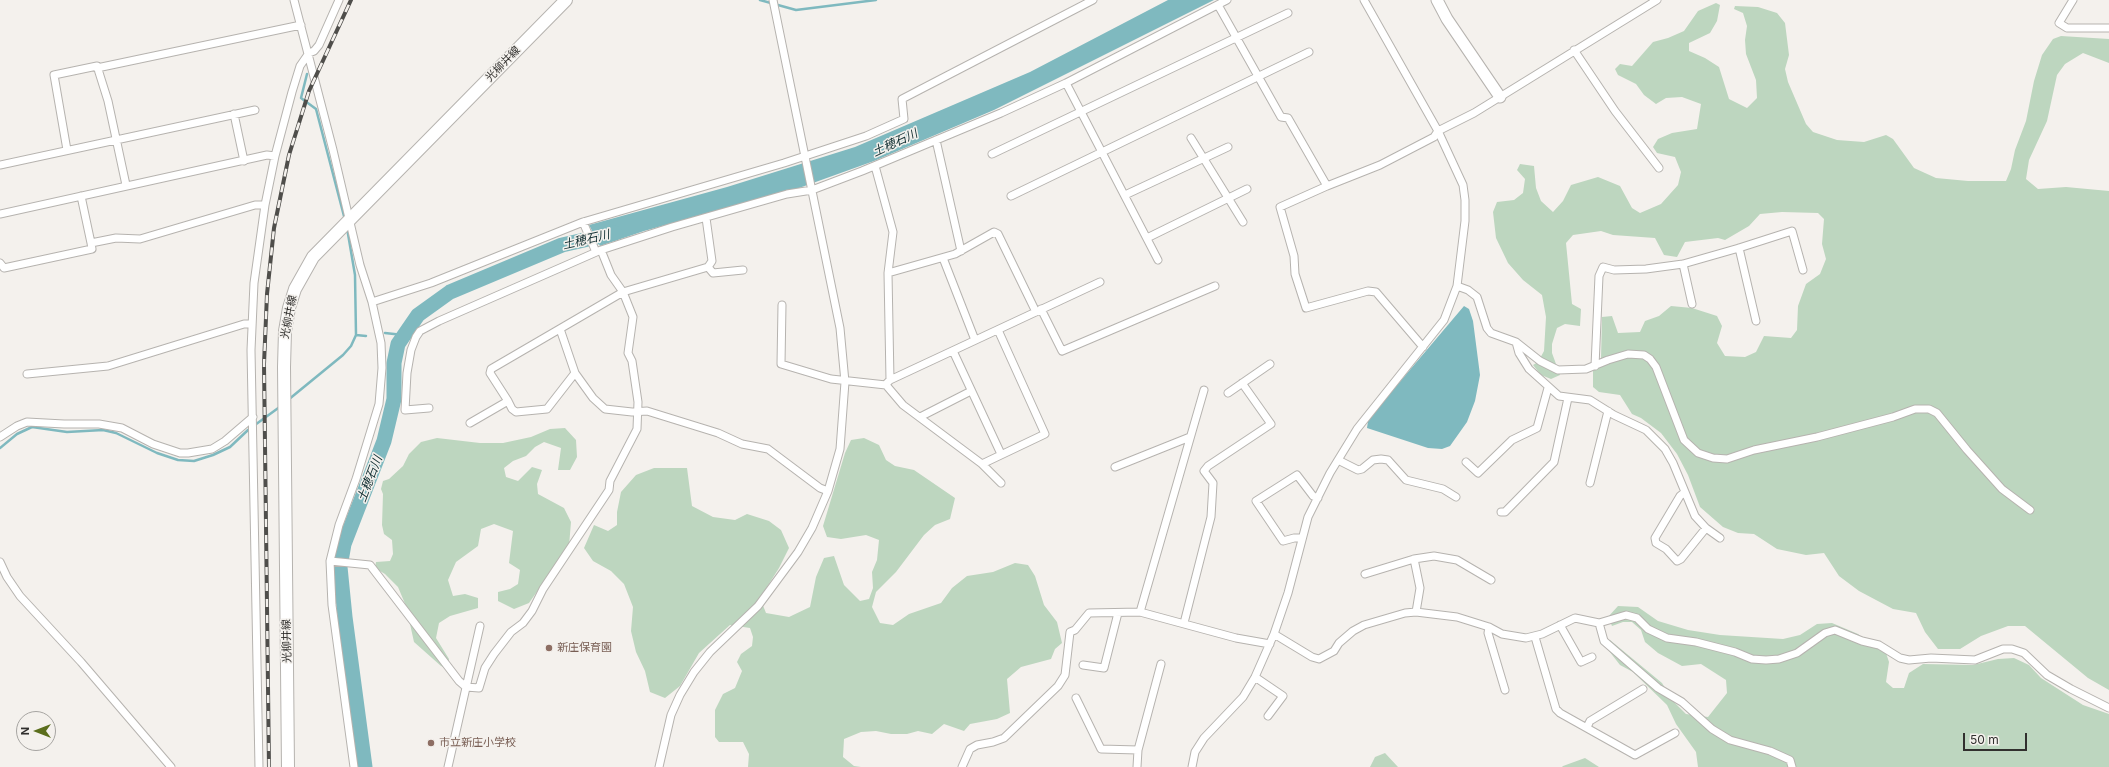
<!DOCTYPE html>
<html>
<head>
<meta charset="utf-8">
<style>
	body { margin:0 }
	#map { position:relative; width:2109px; height:767px; overflow:hidden; background:#f4f1ed; font-family:Inter,sans-serif }
	canvas { display:block }
	.north { position:absolute; left:16px; top:711px; width:40px; height:40px; box-sizing:border-box; background:#f4f1ed; border:1px solid #a6a4a1; border-radius:50%; rotate:270deg; font-size:11px; font-weight:700; line-height:16px; text-align:center; color:#31302e }
	.north::after { content:''; display:block; margin:auto; width:14px; height:18px; background:#5b6e1c; clip-path:polygon(50% 0,100% 100%,50% 72%,0 100%) }
	.scale { position:absolute; left:1963px; top:733px; width:64px; height:18px; box-sizing:border-box; border:2px solid #31302e; border-top:0; padding-left:5px; font-size:12px; line-height:14px; white-space:nowrap; color:#31302e; -webkit-text-stroke:3px #f4f1ed; paint-order:stroke }
</style>
</head>
<body>
<div id="map">
<canvas width="2109" height="767"></canvas>
<div class="north">N</div>
<div class="scale">50 m</div>
</div>
<script>
const g = document.querySelector('canvas').getContext('2d');
g.lineJoin = 'round';
function fillPath(path, color) {
  g.fillStyle = color;
  g.fill(path, 'evenodd');
}
function shape(rows) {
  const path = new Path2D();
  for (const r of rows) {
    path.moveTo(r[0], r[1]);
    for (let i = 2; i < r.length; i += 2) path.lineTo(r[i], r[i + 1]);
  }
  return path;
}
function trace(path, color, width, dash) {
  g.strokeStyle = color;
  g.lineWidth = width;
  g.lineCap = dash ? 'butt' : 'round';
  g.setLineDash(dash || []);
  g.stroke(path);
}
function drawText(font, color, halo, rows, align = 'center') {
  g.font = font + ' Inter,"Noto Sans JP",sans-serif';
  g.lineWidth = 3;
  g.setLineDash([]);
  g.textBaseline = 'middle';
  g.strokeStyle = halo;
  g.fillStyle = color;
  for (const [text, x, y, turn = 0] of rows) {
    g.save();
    g.translate(x, y);
    g.rotate((+turn || 0) * Math.PI / 180);
    g.textAlign = isNaN(turn) ? turn : align;
    if (halo) g.strokeText(text, 0, 0);
    g.fillText(text, 0, 0);
    g.restore();
  }
}
const green = shape([
	[1716,3,1720,5,1717,21,1710,33,1689,43,1689,51,1705,58,1719,67,1729,99,1747,108,1757,98,1756,80,1746,54,1745,40,1747,26,1743,13,1734,9,1735,6,1758,7,1777,13,1785,23,1789,55,1785,69,1788,82,1806,124,1813,132,1837,140,1864,142,1886,135,1893,139,1914,168,1936,178,1968,181,2006,181,2011,169,2015,150,2026,121,2034,81,2042,55,2053,39,2061,36,2109,39,2109,63,2083,53,2065,64,2057,75,2047,121,2029,160,2026,179,2038,189,2066,187,2109,191,2109,690,2088,678,2025,626,2008,626,1981,636,1960,649,1938,649,1925,632,1916,613,1893,609,1859,591,1839,576,1824,553,1806,555,1777,549,1754,534,1738,533,1723,527,1700,507,1688,475,1677,454,1661,433,1641,418,1632,414,1620,395,1599,392,1593,387,1593,371,1601,359,1602,317,1612,316,1618,333,1640,332,1645,321,1659,316,1671,306,1692,308,1717,316,1722,326,1717,343,1725,356,1745,357,1756,352,1764,336,1791,338,1797,330,1798,306,1806,284,1820,274,1826,259,1822,244,1824,219,1818,213,1782,212,1760,214,1749,226,1725,240,1718,238,1685,242,1677,257,1664,255,1655,238,1613,235,1601,231,1573,235,1566,243,1572,304,1581,309,1580,326,1565,324,1557,328,1552,344,1552,353,1560,375,1551,379,1541,375,1533,365,1538,362,1544,351,1546,317,1542,295,1523,280,1508,263,1496,238,1493,212,1497,202,1514,200,1523,193,1525,179,1517,170,1520,164,1534,166,1536,188,1541,201,1553,212,1563,201,1571,185,1598,177,1620,186,1632,208,1640,213,1661,204,1678,185,1681,172,1675,157,1657,153,1653,147,1658,139,1672,133,1697,129,1701,104,1682,97,1666,98,1656,104,1644,95,1636,84,1618,75,1615,69,1620,64,1632,66,1653,42,1668,38,1684,31,1698,11],
	[565,428,576,440,577,457,570,470,558,470,561,448,544,442,535,447,526,456,513,461,504,468,506,477,518,481,532,467,542,470,537,484,538,494,564,508,571,522,569,546,529,603,514,609,498,601,498,592,510,589,518,584,520,570,509,563,513,531,494,524,481,529,478,546,456,562,448,580,453,596,465,594,478,598,478,608,450,616,439,623,436,638,449,659,447,669,441,666,414,642,406,606,398,587,385,574,375,568,376,562,390,561,393,554,392,540,384,534,382,525,383,494,381,489,383,481,389,479,403,466,409,454,421,442,437,438,480,443,503,443,531,437,550,429],
	[864,438,879,445,886,460,895,466,914,470,955,498,950,519,935,525,924,535,896,572,876,592,872,607,880,623,893,625,909,614,941,603,952,588,967,576,993,572,1015,563,1028,565,1035,576,1044,605,1057,622,1062,643,1055,649,1051,659,1021,667,1007,679,1010,713,997,719,970,724,964,731,944,724,932,734,918,731,907,734,891,734,876,731,861,732,844,739,843,757,854,766,861,767,748,767,749,754,743,742,719,742,715,737,715,710,723,694,735,688,742,671,737,662,741,654,752,646,753,637,750,628,730,625,699,653,680,686,665,698,650,692,645,671,636,652,631,631,633,607,624,584,611,571,593,561,584,548,594,525,608,531,617,525,617,512,621,492,636,475,654,468,687,468,692,506,713,517,735,520,747,514,769,521,781,530,789,548,779,568,760,598,766,613,789,617,810,607,816,577,824,558,834,556,844,585,860,601,869,599,873,588,872,572,877,560,879,540,866,535,841,539,827,537,823,526,845,453,851,440],
	[1618,606,1638,607,1658,621,1688,630,1720,635,1783,639,1800,635,1817,624,1832,623,1858,634,1872,646,1886,653,1889,662,1886,682,1893,688,1904,688,1909,673,1923,664,1973,665,1998,659,2014,658,2029,665,2041,678,2083,705,2109,714,2109,767,1698,767,1696,752,1676,724,1667,705,1633,672,1620,665,1602,642,1610,640,1662,683,1673,701,1686,714,1708,717,1727,693,1726,680,1701,664,1682,666,1658,653,1645,642,1641,630,1632,622,1623,622,1612,626,1608,617],
	[1385,753,1398,767,1370,767,1375,757],
	[1585,758,1599,767,1562,767,1563,766]
]);
const water = shape([
	[1168,0,1214,0,994,110,874,161,799,188,644,231,600,246,589,225,727,187,855,147,1030,72],
	[1464,306,1469,309,1473,321,1480,375,1475,401,1467,422,1450,446,1442,449,1428,448,1367,428,1368,421,1392,391]
]);
const stream = shape([
	[760,0,796,10,876,0],
	[307,74,301,98,316,109,345,220],
	[385,333,403,335],
	[356,335,366,336],
	[288,400,343,355,351,346,356,335,355,275,347,228],
	[0,448,17,434,32,427,67,432,103,430,116,433,157,453,178,460,194,461,213,455,230,447,248,430,281,406]
]);
const river = shape([
	[365,767,345,617,340,567,344,544,384,441,394,399,394,363,398,344,418,315,450,292,562,245,615,233]
]);
const street = shape([
	[294,0,333,150,360,265,372,302,381,343,382,368,379,404,356,479,339,525,330,561,332,605,354,767],
	[2073,0,2059,23,2067,28,2109,28],
	[1218,5,1281,117,1288,118,1327,186,1380,165,1434,137,1438,131,1474,113,1657,0],
	[1574,50,1615,111,1659,168],
	[97,68,301,25],
	[1066,83,1158,260],
	[234,114,244,161],
	[1191,138,1243,222],
	[936,140,961,251],
	[67,150,54,75,97,66,108,101,126,185],
	[992,154,1288,13],
	[0,165,255,110],
	[875,166,893,232,888,273],
	[1327,186,1280,207,1294,256,1295,274,1306,308,1368,291,1376,292,1423,347],
	[1125,195,1228,147],
	[81,196,91,243,116,238,140,239,255,205,265,205],
	[1011,196,1309,52],
	[0,214,267,155,275,156],
	[583,222,596,252],
	[1147,238,1247,189],
	[1739,248,1756,321],
	[943,258,975,340],
	[0,263,4,268,92,249,91,243],
	[1683,264,1692,304],
	[708,267,713,273,743,270],
	[1457,286,1468,290,1477,297,1487,328,1491,333,1516,342,1540,361,1558,370,1586,369,1608,360,1628,354,1644,355,1650,359,1656,367,1684,440,1698,453,1713,458,1727,459,1754,450,1817,437,1893,417,1915,409,1929,409,1937,413,1967,450,2002,489,2030,510],
	[372,302,431,283,583,222,784,163,866,136,904,119,902,99,1093,0],
	[782,305,781,364,831,379,886,385,903,405,982,464,1001,483],
	[1041,309,1062,351,1215,286],
	[560,329,575,373,593,398,605,409,632,412,647,411,718,433,742,444,768,449,820,488,828,491],
	[1516,342,1519,353,1529,369,1559,396,1590,400,1614,415,1646,430,1665,449,1673,463,1695,516,1706,528,1720,538],
	[953,351,1001,454],
	[1595,366,1599,276,1603,267,1614,270,1646,269,1683,264,1739,248,1792,231,1803,270],
	[27,374,108,366,244,324,252,324],
	[890,380,888,273,955,254,994,232,998,234,1036,312],
	[887,383,890,380,1100,282],
	[1228,393,1270,364],
	[508,401,490,373,491,369,623,292,708,267,712,261,706,218],
	[429,408,405,410,407,373,411,350,416,337,420,331,439,321,601,250,672,227,787,194,812,190,862,171,1001,113,1066,83,1227,0],
	[920,417,971,391],
	[470,423,508,401,512,409,516,412,547,409,575,373],
	[0,437,17,426,27,422,64,424,99,424,122,428,153,444,180,453,188,453,212,449,225,441,253,417],
	[1338,460,1358,470,1362,469,1373,460,1381,459,1388,460,1406,480,1443,489,1456,497],
	[1466,462,1478,473,1512,440,1537,428,1548,388],
	[982,464,1045,434,998,330],
	[1115,467,1190,437],
	[1590,483,1608,411],
	[1685,492,1680,496,1655,538,1656,543,1666,549,1677,561,1681,559,1706,528],
	[1501,512,1505,512,1554,462,1568,398],
	[1302,538,1294,538,1283,541,1256,501,1297,475,1313,496,1318,498],
	[1414,559,1434,556,1457,560,1491,580],
	[330,561,370,565,459,681,466,687,479,688,485,668,494,654,511,632,523,623,532,611,543,589,609,490,610,481,637,429,638,402,632,361,628,353,633,317,623,292,611,275,601,250],
	[0,562,7,577,20,596,81,662,171,767],
	[1365,574,1414,559,1420,588,1416,612],
	[1140,612,1204,390],
	[1184,623,1211,517,1213,483,1204,471,1208,466,1271,424,1242,383],
	[1599,623,1604,641,1658,688,1682,702,1712,729,1730,740,1770,751,1790,760,1792,767],
	[1560,625,1581,662,1592,657],
	[1489,627,1488,633,1505,690],
	[1274,634,1312,657,1319,659,1334,651,1339,643,1353,631,1364,625,1405,613,1416,612,1457,617,1489,627,1502,634,1526,638,1542,634,1575,618,1599,623,1626,615,1637,618,1648,629,1667,638,1696,642,1735,652,1752,659,1766,660,1779,659,1797,653,1825,633,1835,630,1862,641,1879,645,1900,658,1909,660,1931,658,1975,660,2003,649,2012,649,2024,653,2047,675,2071,689,2109,708],
	[1535,637,1556,709,1560,713,1635,755,1675,733],
	[1083,665,1104,668,1118,613],
	[1255,677,1283,696,1268,716],
	[1076,698,1101,749,1138,750],
	[1587,727,1590,721,1643,689],
	[259,767,251,350,254,283,265,205,275,156,292,92,300,66,309,53,314,51,319,45,339,0],
	[448,767,480,626],
	[659,767,671,715,680,695,694,672,710,652,758,606,798,552,812,528,828,491,840,449,845,382,840,328,773,0],
	[962,767,970,749,977,745,993,742,1004,738,1058,686,1065,675,1070,632,1075,630,1089,613,1140,612,1236,638,1270,644],
	[1137,767,1138,750,1161,664],
	[1192,767,1195,752,1204,738,1243,697,1255,677,1274,634,1288,593,1308,517,1330,473,1357,429,1444,320,1457,286,1465,221,1465,200,1463,185,1438,131,1364,0]
]);
const secondary = shape([
	[1437,0,1447,19,1500,97]
]);
const primary = shape([
	[288,767,284,367,285,331,289,308,295,289,313,257,566,0]
]);
const rail = shape([
	[269,767,264,364,267,294,274,228,289,155,309,91,351,0]
]);
const markers = [
	[549,648,4,"#8d6e63"],
	[431,743,4,"#8d6e63"]
];
const streetNames = [
	["光柳井線",503,64,-46],
	["光柳井線",289,317,-79],
	["光柳井線",287,641,-91]
];
const educationNames = [
	["新庄保育園",557,648],
	["市立新庄小学校",439,743]
];
const waterNames = [
	["土穂石川",895,143,-25],
	["土穂石川",586,240,-13],
	["土穂石川",370,479,-69]
];
fillPath(green, '#bdd6bf');
fillPath(water, '#7fb9bf');
trace(stream, '#7fb9bf', 2.5);
trace(river, '#7fb9bf', 15);
trace(street, '#b6b3af', 9);
trace(secondary, '#b6b3af', 13);
trace(primary, '#b6b3af', 14);
trace(street, '#fff', 7);
trace(secondary, '#fff', 11);
trace(primary, '#fff', 12);
trace(rail, '#4f4e4b', 4);
trace(rail, '#f4f1ed', 2.5, [8]);
for (const [x, y, r, color] of markers) {
  const dot = new Path2D();
  dot.arc(x, y, r, 0, 2 * Math.PI);
  g.fillStyle = color;
  g.fill(dot);
  trace(dot, '#f4f1ed', 1.5);
}
drawText('11px', '#31302e', '#f4f1ed', streetNames);
drawText('11px', '#785e54', '#f4f1ed', educationNames, 'left');
drawText('italic 12px', '#112f32', '#f4f1ed', waterNames);
</script>
</body>
</html>
